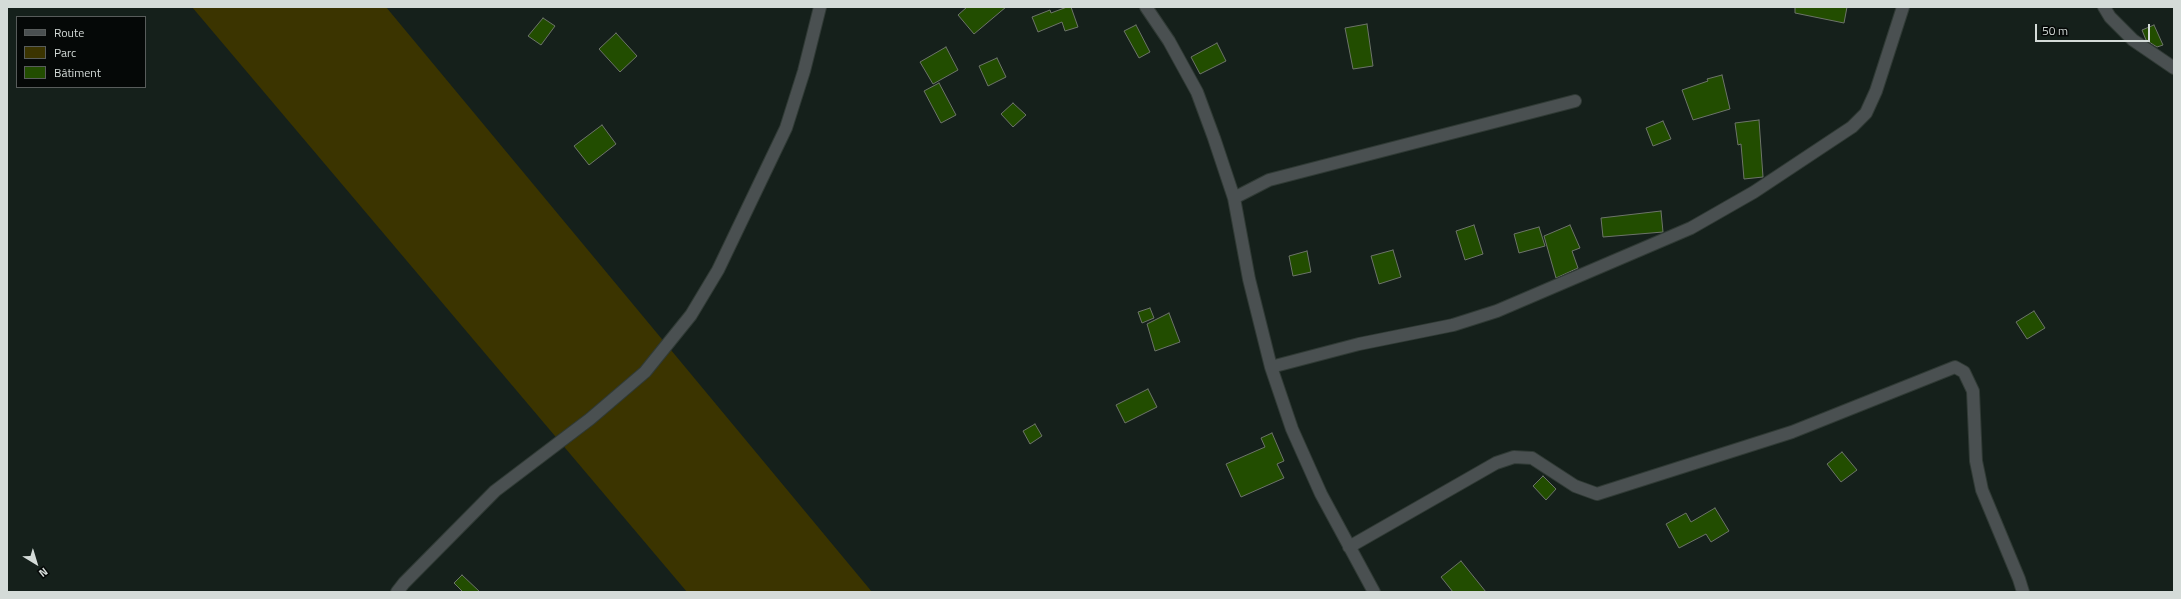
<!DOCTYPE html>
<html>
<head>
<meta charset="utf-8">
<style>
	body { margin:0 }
	#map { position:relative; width:2181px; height:599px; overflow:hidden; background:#15201b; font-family:"Titillium Web",sans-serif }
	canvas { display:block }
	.frame { position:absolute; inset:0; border:8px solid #d4dbd8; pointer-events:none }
	.legend { position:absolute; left:16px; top:16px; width:130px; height:72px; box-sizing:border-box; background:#050807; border:1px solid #585c5b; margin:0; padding:5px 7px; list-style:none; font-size:12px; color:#d4dbd8 }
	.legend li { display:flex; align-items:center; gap:8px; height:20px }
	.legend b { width:20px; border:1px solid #585c5b }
	.north { position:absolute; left:16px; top:543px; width:40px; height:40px; -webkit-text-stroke:3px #050807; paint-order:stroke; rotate:142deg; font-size:11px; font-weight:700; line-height:16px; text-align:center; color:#d4dbd8 }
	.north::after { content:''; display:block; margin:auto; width:14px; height:18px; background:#d4dbd8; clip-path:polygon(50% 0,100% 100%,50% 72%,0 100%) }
	.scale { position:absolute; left:2035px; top:24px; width:115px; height:18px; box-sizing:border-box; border:2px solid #d4dbd8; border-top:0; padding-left:5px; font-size:12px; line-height:14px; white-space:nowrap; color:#d4dbd8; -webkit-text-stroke:3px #050807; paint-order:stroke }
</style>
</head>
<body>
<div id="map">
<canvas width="2181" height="599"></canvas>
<div class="frame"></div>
<ul class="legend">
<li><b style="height:5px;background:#4a5051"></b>Route</li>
<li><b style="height:11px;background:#3b3400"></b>Parc</li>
<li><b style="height:11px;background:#224d00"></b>Bâtiment</li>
</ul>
<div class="north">N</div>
<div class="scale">50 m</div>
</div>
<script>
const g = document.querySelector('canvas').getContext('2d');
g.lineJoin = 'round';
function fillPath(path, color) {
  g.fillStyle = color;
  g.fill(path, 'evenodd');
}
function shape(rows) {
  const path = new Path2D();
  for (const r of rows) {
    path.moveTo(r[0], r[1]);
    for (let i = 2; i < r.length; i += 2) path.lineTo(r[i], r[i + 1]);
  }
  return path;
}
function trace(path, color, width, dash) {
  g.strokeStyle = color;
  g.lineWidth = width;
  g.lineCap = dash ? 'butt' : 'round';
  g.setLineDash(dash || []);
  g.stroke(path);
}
const green = shape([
	[192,7,386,7,872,592,687,592]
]);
const building = shape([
	[967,7,1006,7,974,34,958,15,967,7],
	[1067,7,1071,7,1078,27,1065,31,1062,22,1038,32,1032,17,1050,10,1051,13,1067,7],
	[1795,7,1847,7,1844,23,1795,13,1795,7],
	[543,18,555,26,541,45,528,36,543,18],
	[1367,24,1373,66,1353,69,1345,28,1367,24],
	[1136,25,1150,52,1139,58,1124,31,1136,25],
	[2154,25,2163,45,2157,47,2146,40,2142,30,2154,25],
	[616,33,637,56,620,72,599,49,616,33],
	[1217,43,1226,61,1200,74,1191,57,1217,43],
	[946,47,958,70,933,84,920,62,946,47],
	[997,58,1006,77,988,86,979,66,997,58],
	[1722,75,1730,109,1693,120,1682,90,1708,81,1707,79,1722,75],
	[939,83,956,115,941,123,924,91,939,83],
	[1013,103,1026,115,1013,127,1001,114,1013,103],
	[1759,120,1763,177,1744,179,1741,144,1738,145,1735,123,1759,120],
	[1663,121,1671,139,1653,146,1646,128,1663,121],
	[602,125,616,144,589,165,574,146,602,125],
	[1661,211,1663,232,1603,237,1601,218,1661,211],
	[1474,225,1483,254,1465,260,1456,231,1474,225],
	[1570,225,1580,248,1572,251,1578,268,1556,278,1544,236,1570,225],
	[1539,227,1545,246,1519,253,1514,234,1539,227],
	[1393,250,1401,277,1379,284,1371,256,1393,250],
	[1307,251,1311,272,1293,276,1289,256,1307,251],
	[1150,308,1154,318,1142,323,1138,312,1150,308],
	[2034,311,2045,328,2027,339,2016,322,2034,311],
	[1169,313,1180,342,1155,351,1147,324,1169,313],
	[1148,389,1157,407,1125,423,1116,405,1148,389],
	[1035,424,1042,436,1030,444,1023,431,1035,424],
	[1272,433,1284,461,1277,464,1284,478,1241,497,1226,464,1265,447,1261,438,1272,433],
	[1842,452,1857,470,1841,482,1827,464,1842,452],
	[1543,476,1556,489,1546,500,1533,486,1543,476],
	[1715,508,1729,531,1711,542,1706,534,1679,548,1666,524,1686,513,1691,522,1715,508],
	[1461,561,1486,592,1453,592,1441,577,1461,561],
	[462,575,480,592,463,592,454,583,462,575]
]);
const minor = shape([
	[1146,7,1169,41,1197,92,1214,138,1234,198,1249,279,1271,367,1292,429,1321,494,1374,592],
	[2104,7,2110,17,2133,40,2174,68],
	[1234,198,1269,180,1575,101],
	[1271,367,1359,344,1453,325,1497,311,1691,228,1754,192,1852,127,1866,113,1876,91,1903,7],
	[1349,547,1496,463,1514,457,1532,458,1575,486,1597,494,1792,432,1955,367,1964,372,1973,391,1976,461,1982,490,2019,579,2023,592],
	[397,592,404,583,495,491,590,419,645,372,691,315,718,270,786,128,804,71,820,7]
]);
fillPath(green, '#3b3400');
fillPath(building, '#224d00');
trace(building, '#6d746a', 1);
trace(minor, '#303a35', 14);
trace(minor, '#4a5051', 12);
</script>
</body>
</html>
